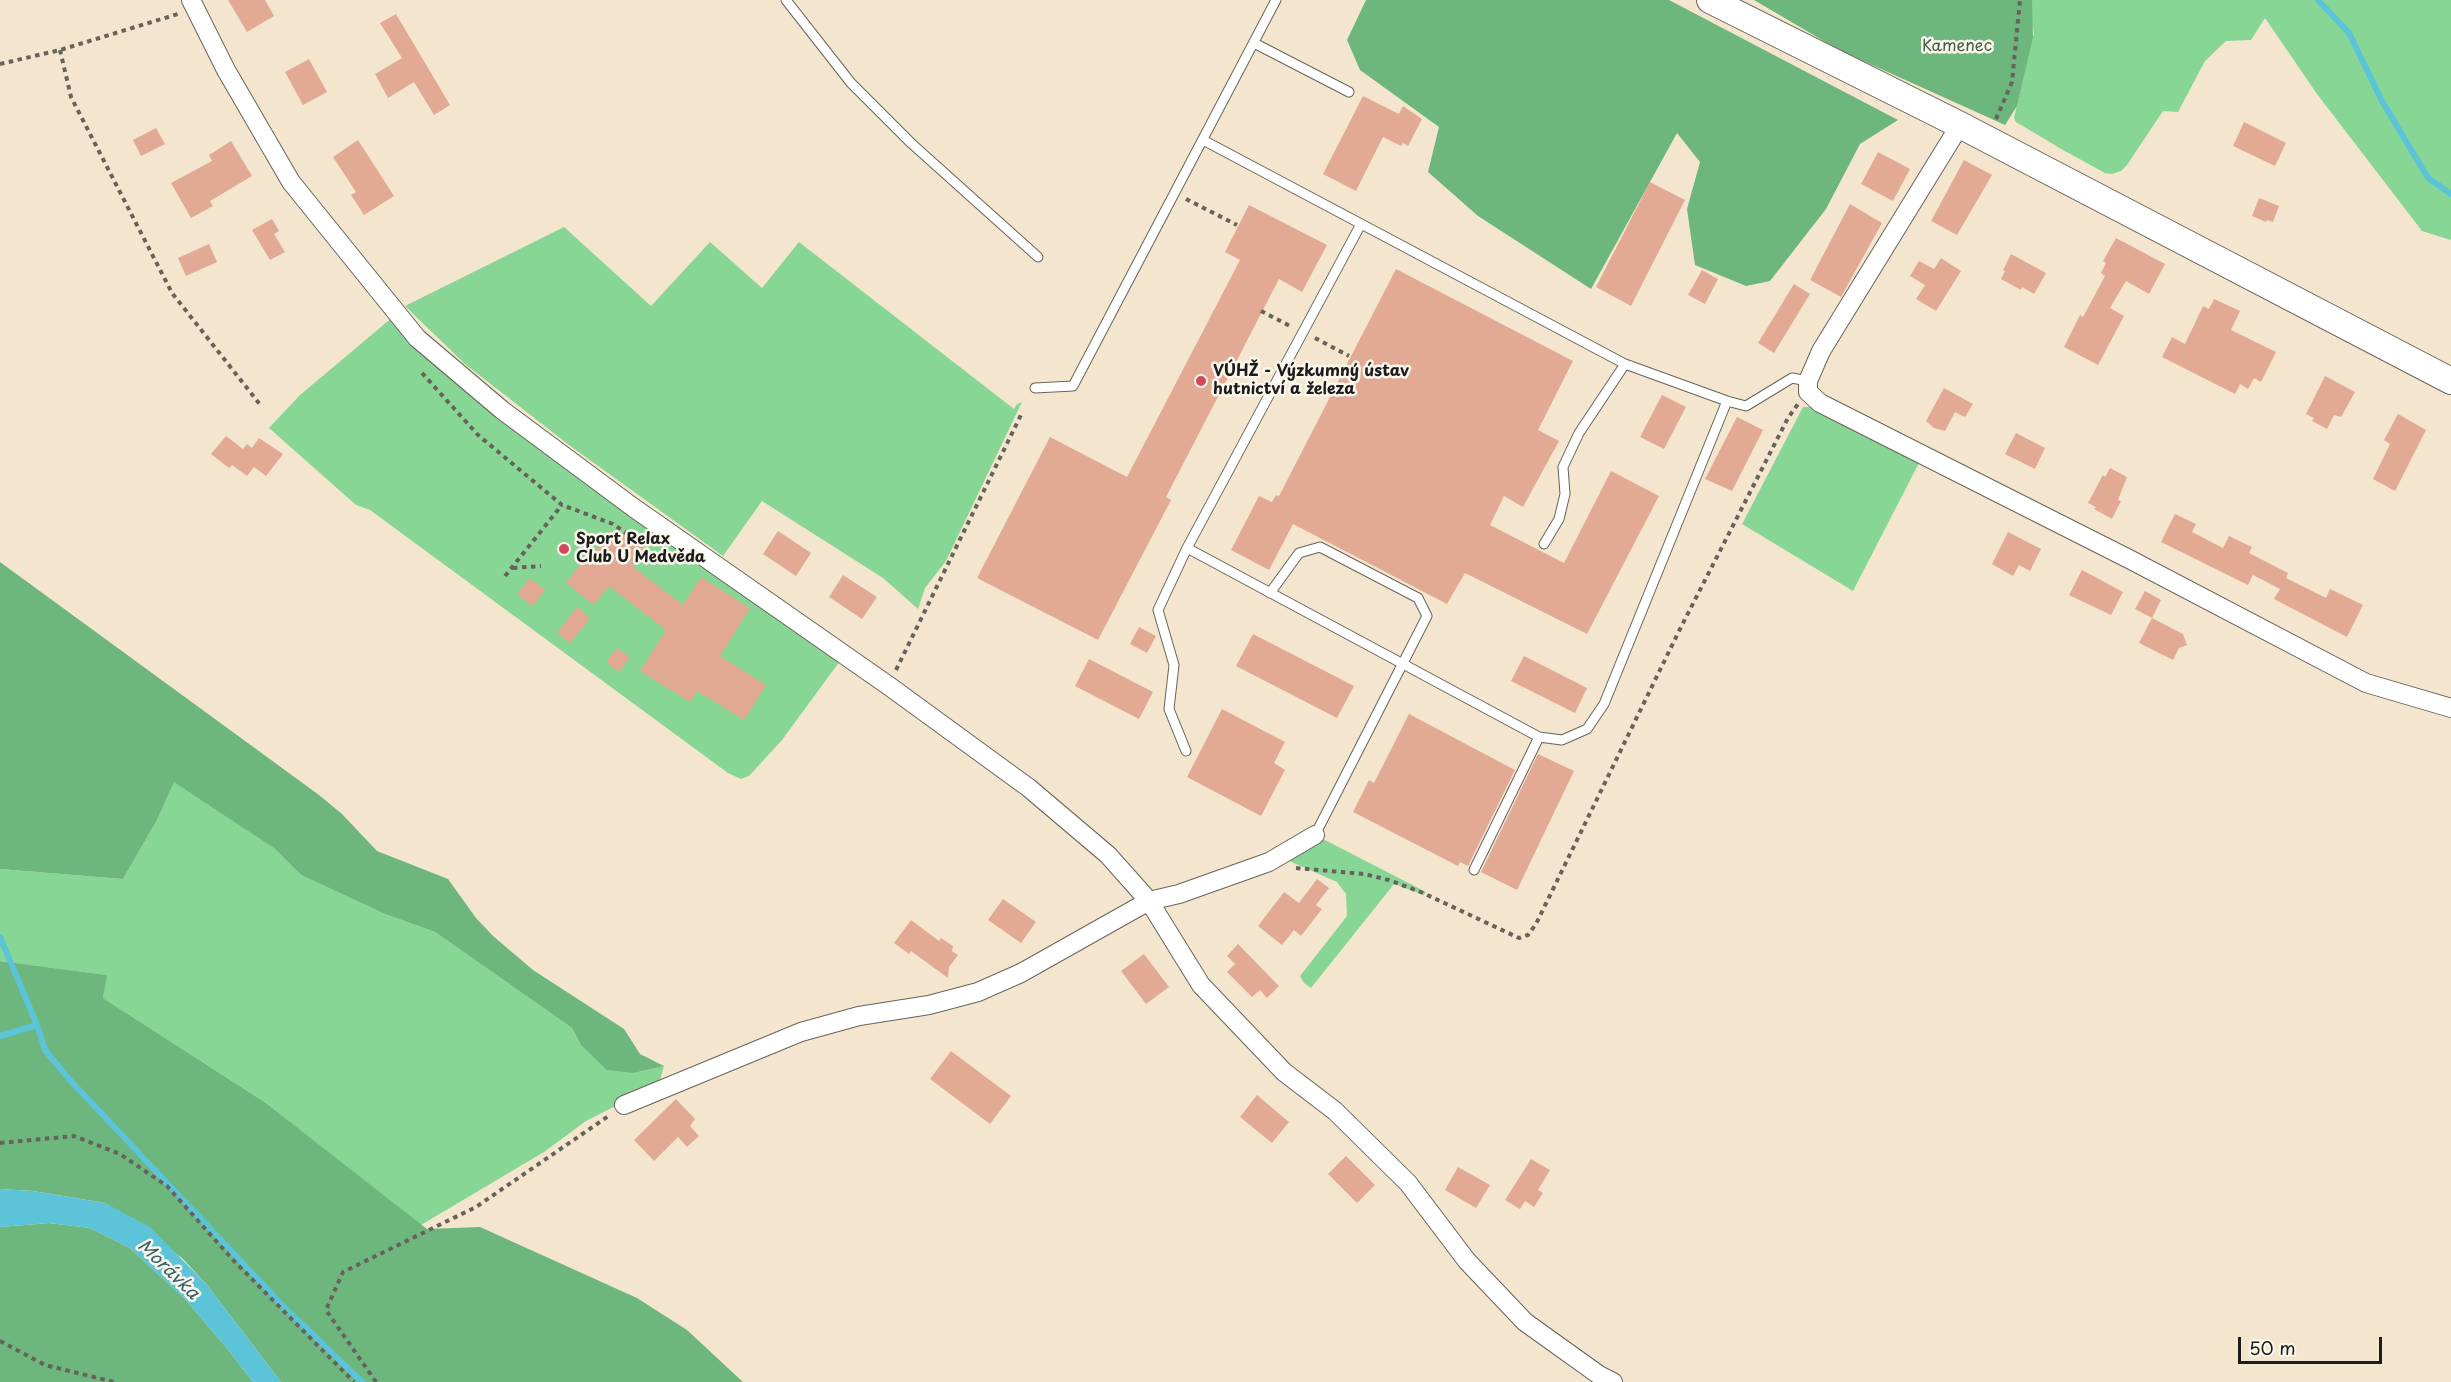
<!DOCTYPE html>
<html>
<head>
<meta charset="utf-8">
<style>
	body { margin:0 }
	#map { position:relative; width:2451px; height:1382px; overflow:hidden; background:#f4e6ce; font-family:"Playpen Sans",sans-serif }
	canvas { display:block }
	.scale { position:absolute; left:2238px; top:1337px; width:144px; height:27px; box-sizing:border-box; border:3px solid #1c1c1c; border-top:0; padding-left:8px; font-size:18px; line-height:21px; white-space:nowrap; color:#1c1c1c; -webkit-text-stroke:4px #fbf7ec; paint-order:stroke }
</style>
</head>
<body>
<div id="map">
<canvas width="2451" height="1382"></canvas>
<div class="scale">50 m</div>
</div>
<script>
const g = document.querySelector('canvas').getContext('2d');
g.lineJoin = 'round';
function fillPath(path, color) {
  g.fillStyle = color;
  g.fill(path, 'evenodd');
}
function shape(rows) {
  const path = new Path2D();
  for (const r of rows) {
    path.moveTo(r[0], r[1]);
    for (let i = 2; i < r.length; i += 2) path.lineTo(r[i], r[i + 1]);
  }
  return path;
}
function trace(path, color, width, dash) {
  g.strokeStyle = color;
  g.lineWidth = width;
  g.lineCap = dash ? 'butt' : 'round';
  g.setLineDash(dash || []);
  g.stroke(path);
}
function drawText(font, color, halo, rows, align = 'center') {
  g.font = font + ' "Playpen Sans",sans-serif';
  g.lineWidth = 5;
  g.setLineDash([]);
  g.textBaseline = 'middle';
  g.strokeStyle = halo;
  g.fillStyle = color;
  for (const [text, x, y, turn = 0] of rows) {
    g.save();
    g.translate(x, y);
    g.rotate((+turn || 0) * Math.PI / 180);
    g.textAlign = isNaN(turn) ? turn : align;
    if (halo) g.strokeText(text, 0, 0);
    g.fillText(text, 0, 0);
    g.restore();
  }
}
const green = shape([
	[2032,0,2451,0,2451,240,2422,231,2317,94,2265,18,2251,40,2226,41,2205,61,2178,112,2163,111,2127,165,2121,171,2112,174,2105,173,2063,150,2016,122,2014,118,2034,33,2031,19],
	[564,227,651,306,710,242,762,288,799,242,1014,409,1017,404,1022,402,946,561,925,588,918,609,883,578,762,501,723,556,569,445,465,364,405,306],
	[394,316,840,661,782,740,749,776,741,779,728,773,370,510,356,505,269,428,300,395],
	[1803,407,1817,407,1920,461,1853,591,1742,524],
	[174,781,275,849,301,875,385,914,435,932,572,1028,581,1045,634,1073,664,1066,659,1084,586,1121,544,1152,421,1225,266,1103,103,998,106,975,0,961,0,869,123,879,157,820],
	[1323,839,1426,892,1424,895,1394,884,1311,988,1304,983,1300,976,1347,916,1346,894,1337,882,1287,860]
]);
const forest = shape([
	[1366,0,1669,0,1898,120,1860,144,1826,209,1770,281,1746,286,1695,265,1687,209,1700,162,1677,133,1591,289,1478,216,1428,172,1439,127,1360,70,1347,40],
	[1754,0,2032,0,2033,38,2017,106,2005,125,1839,50],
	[0,562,319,795,342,814,377,851,448,879,476,918,493,936,533,970,624,1029,640,1054,664,1066,634,1073,607,1070,581,1045,572,1028,435,932,385,914,301,875,275,849,174,782,157,820,123,879,0,869],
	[0,961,107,975,103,998,266,1103,427,1229,480,1227,637,1298,687,1330,743,1382,281,1382,207,1285,182,1258,105,1203,33,1191,0,1189],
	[49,1223,90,1228,130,1248,185,1299,226,1347,253,1382,0,1382,0,1227]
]);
const water = shape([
	[0,1189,33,1191,105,1203,150,1227,207,1285,281,1382,253,1382,226,1347,185,1299,130,1248,90,1228,49,1223,0,1227]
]);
const stream = shape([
	[2318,0,2349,33,2382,101,2428,178,2451,194],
	[0,937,37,1025],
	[0,1036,37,1025,45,1050,69,1079,284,1307,362,1382]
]);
const building = shape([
	[228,0,265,0,274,16,247,32],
	[396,14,450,105,434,115,414,82,388,98,375,74,402,58,380,23],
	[309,59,327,92,303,105,285,72],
	[1363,96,1399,114,1403,106,1422,119,1408,146,1403,143,1401,146,1383,137,1356,191,1323,174],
	[2244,122,2286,143,2275,166,2233,146],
	[156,128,165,144,141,156,133,140],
	[358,140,394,196,364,215,351,195,356,192,333,157],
	[231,141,252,176,210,201,213,206,191,218,171,183,212,161,209,155],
	[1878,152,1910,169,1893,201,1861,184],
	[1964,160,1992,175,1957,235,1931,221],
	[1650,182,1685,200,1631,306,1596,287],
	[2259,198,2279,206,2273,222,2267,220,2266,222,2252,216],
	[1850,204,1882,223,1841,297,1810,280],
	[1249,205,1327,245,1302,292,1279,279,1166,497,1171,500,1098,640,977,578,1050,437,1127,477,1240,260,1225,252],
	[272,219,279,231,274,234,285,252,270,260,252,230],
	[2116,238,2165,264,2149,294,2126,281,2110,308,2124,316,2098,365,2064,347,2080,315,2083,317,2105,276,2101,273,2106,263,2103,261],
	[209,244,217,262,186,276,178,258],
	[2011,254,2046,273,2034,294,2022,287,2021,290,2001,279,2005,271,2003,270],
	[1941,258,1961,271,1936,311,1916,299,1925,285,1910,276,1919,261,1934,269],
	[1396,269,1573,361,1538,430,1559,441,1523,507,1504,496,1490,525,1564,563,1611,471,1659,496,1587,634,1465,573,1447,604,1293,524,1269,570,1231,550,1259,496,1272,502,1276,495,1279,496],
	[1702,270,1718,279,1705,304,1688,295],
	[1794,284,1810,294,1774,353,1758,343],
	[2214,299,2240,311,2231,330,2276,352,2261,382,2254,378,2248,389,2240,384,2235,394,2162,357,2172,337,2185,344,2203,306,2209,309],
	[2325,376,2355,392,2341,417,2334,415,2327,429,2312,421,2314,418,2306,414],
	[1944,388,1973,404,1965,417,1955,412,1945,431,1934,428,1926,421],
	[1662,395,1686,407,1664,449,1640,437],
	[2398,414,2426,430,2395,491,2373,479,2390,444,2384,440],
	[1737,417,1763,430,1732,491,1705,479],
	[2016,433,2045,448,2035,469,2005,454],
	[226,436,243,449,247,444,252,448,259,438,283,454,266,476,254,467,247,476,232,465,229,468,211,454],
	[2110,468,2127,477,2118,500,2121,501,2112,519,2094,509,2096,507,2088,503,2103,475,2105,477],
	[2175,514,2196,524,2192,532,2223,548,2229,536,2252,547,2249,553,2288,573,2286,578,2326,598,2330,589,2363,605,2347,637,2274,599,2280,589,2253,575,2248,585,2161,542],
	[611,530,617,535,620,531,644,549,632,566,683,605,701,577,750,608,720,656,766,685,744,720,697,691,690,702,640,671,666,630,609,586,594,605,566,583,581,563,584,565],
	[778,531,811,553,796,576,763,554],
	[2008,532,2041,549,2030,571,2019,565,2013,576,1992,564],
	[2082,570,2123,592,2111,615,2069,595],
	[843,575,877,597,862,619,829,597],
	[530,578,545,590,532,606,517,594],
	[2145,591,2161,600,2152,618,2135,609],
	[577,607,590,618,570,643,557,633],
	[2152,618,2183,634,2187,645,2179,648,2173,660,2139,643],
	[1139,627,1156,636,1147,653,1130,644],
	[1253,634,1354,686,1337,718,1236,666],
	[617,648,630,657,619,672,606,662],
	[1524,656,1587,688,1575,713,1511,681],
	[1089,659,1153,692,1139,719,1075,686],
	[1222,709,1285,742,1274,763,1285,770,1261,816,1187,777],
	[1409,714,1515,770,1468,866,1460,862,1458,866,1353,812,1369,780,1374,783],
	[1538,754,1574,771,1517,890,1481,872],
	[1317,879,1329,888,1316,905,1322,909,1301,936,1294,930,1282,945,1258,926,1284,892,1299,903],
	[1003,899,1036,922,1021,943,988,920],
	[911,920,939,941,941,938,953,946,952,951,958,955,949,967,948,978,911,951,909,954,894,943],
	[1238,944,1279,986,1267,998,1260,990,1252,997,1227,972,1235,964,1227,956],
	[1144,954,1169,987,1146,1004,1121,971],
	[951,1051,1011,1096,990,1124,930,1079],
	[1257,1095,1289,1122,1272,1143,1240,1117],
	[676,1099,695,1119,690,1126,699,1136,687,1147,678,1137,654,1161,634,1140],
	[1346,1156,1375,1185,1357,1203,1328,1174],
	[1531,1159,1550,1170,1538,1190,1543,1193,1534,1207,1525,1201,1520,1209,1505,1200],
	[1458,1167,1490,1185,1476,1208,1445,1190]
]);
const path = shape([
	[60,50,71,97,172,293,262,407],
	[0,64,60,50,178,14],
	[1996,119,2012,82,2020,0],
	[1186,199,1237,225],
	[1261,311,1292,327],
	[1315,338,1349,356],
	[422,373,478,435,562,505,613,524,645,546,651,539],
	[513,568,541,566],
	[505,576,562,505],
	[896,670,1021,415],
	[1296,868,1364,874,1389,880,1423,893,1519,938,1528,935,1536,924,1679,631,1788,418,1798,404],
	[0,1143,74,1136,120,1154,167,1186,234,1261,354,1382],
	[0,1341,45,1365,114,1382],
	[376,1382,326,1310,343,1272,476,1207,610,1115]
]);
const lane = shape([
	[786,0,851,83,911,143,1038,257],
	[1254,43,1349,92],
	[1035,388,1073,386,1276,0],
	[1727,401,1746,406,1792,378,1808,381],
	[1544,544,1559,519,1565,494,1563,467,1579,433,1625,364],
	[1187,548,1539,737,1562,740,1587,729,1604,704,1727,401,1625,364,1203,140],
	[1270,593,1299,553,1320,547,1418,598,1427,616,1315,835],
	[1186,751,1169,709,1174,665,1158,610,1187,548,1361,224],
	[1474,870,1539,737]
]);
const street = shape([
	[191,0,226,70,291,182,417,338,502,410,634,508,889,686,1029,788,1108,855,1149,901,1201,985,1284,1072,1335,1111,1408,1183,1467,1261,1525,1322,1599,1375,1613,1382],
	[1960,125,1821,351,1808,381,1808,392,1820,403,2131,560,2366,683,2451,708],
	[624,1105,801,1032,859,1016,929,1005,978,992,1021,973,1149,901,1179,894,1269,862,1315,835]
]);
const secondary = shape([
	[1710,0,1960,125,2451,381]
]);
const markers = [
	[1201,381,6,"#d1495b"],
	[564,549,6,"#d1495b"]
];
const parkNames = [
	["Kamenec",1957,47]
];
const poiNames = [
	["VÚHŽ - Výzkumný ústav",1213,372],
	["hutnictví a železa",1213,390],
	["Sport Relax",576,540],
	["Club U Medvěda",576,558]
];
const waterNames = [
	["Morávka",168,1270,44]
];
fillPath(green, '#87d695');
fillPath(forest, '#6db77e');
fillPath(water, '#5cc3d9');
trace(stream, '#5cc3d9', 6);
fillPath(building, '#e2aa95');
trace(lane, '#68635a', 11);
trace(street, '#68635a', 20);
trace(secondary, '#68635a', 28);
trace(path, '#68635a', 4, [4.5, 4.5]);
trace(lane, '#fff', 9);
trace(street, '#fff', 18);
trace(secondary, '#fff', 26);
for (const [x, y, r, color] of markers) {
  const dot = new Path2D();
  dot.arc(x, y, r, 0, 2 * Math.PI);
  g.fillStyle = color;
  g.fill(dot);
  trace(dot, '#fbf7ec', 2);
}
drawText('16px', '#415d46', '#fbf7ec', parkNames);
drawText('bold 16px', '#1c1c1c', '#fbf7ec', poiNames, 'left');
drawText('italic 18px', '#365f68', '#fbf7ec', waterNames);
</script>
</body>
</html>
